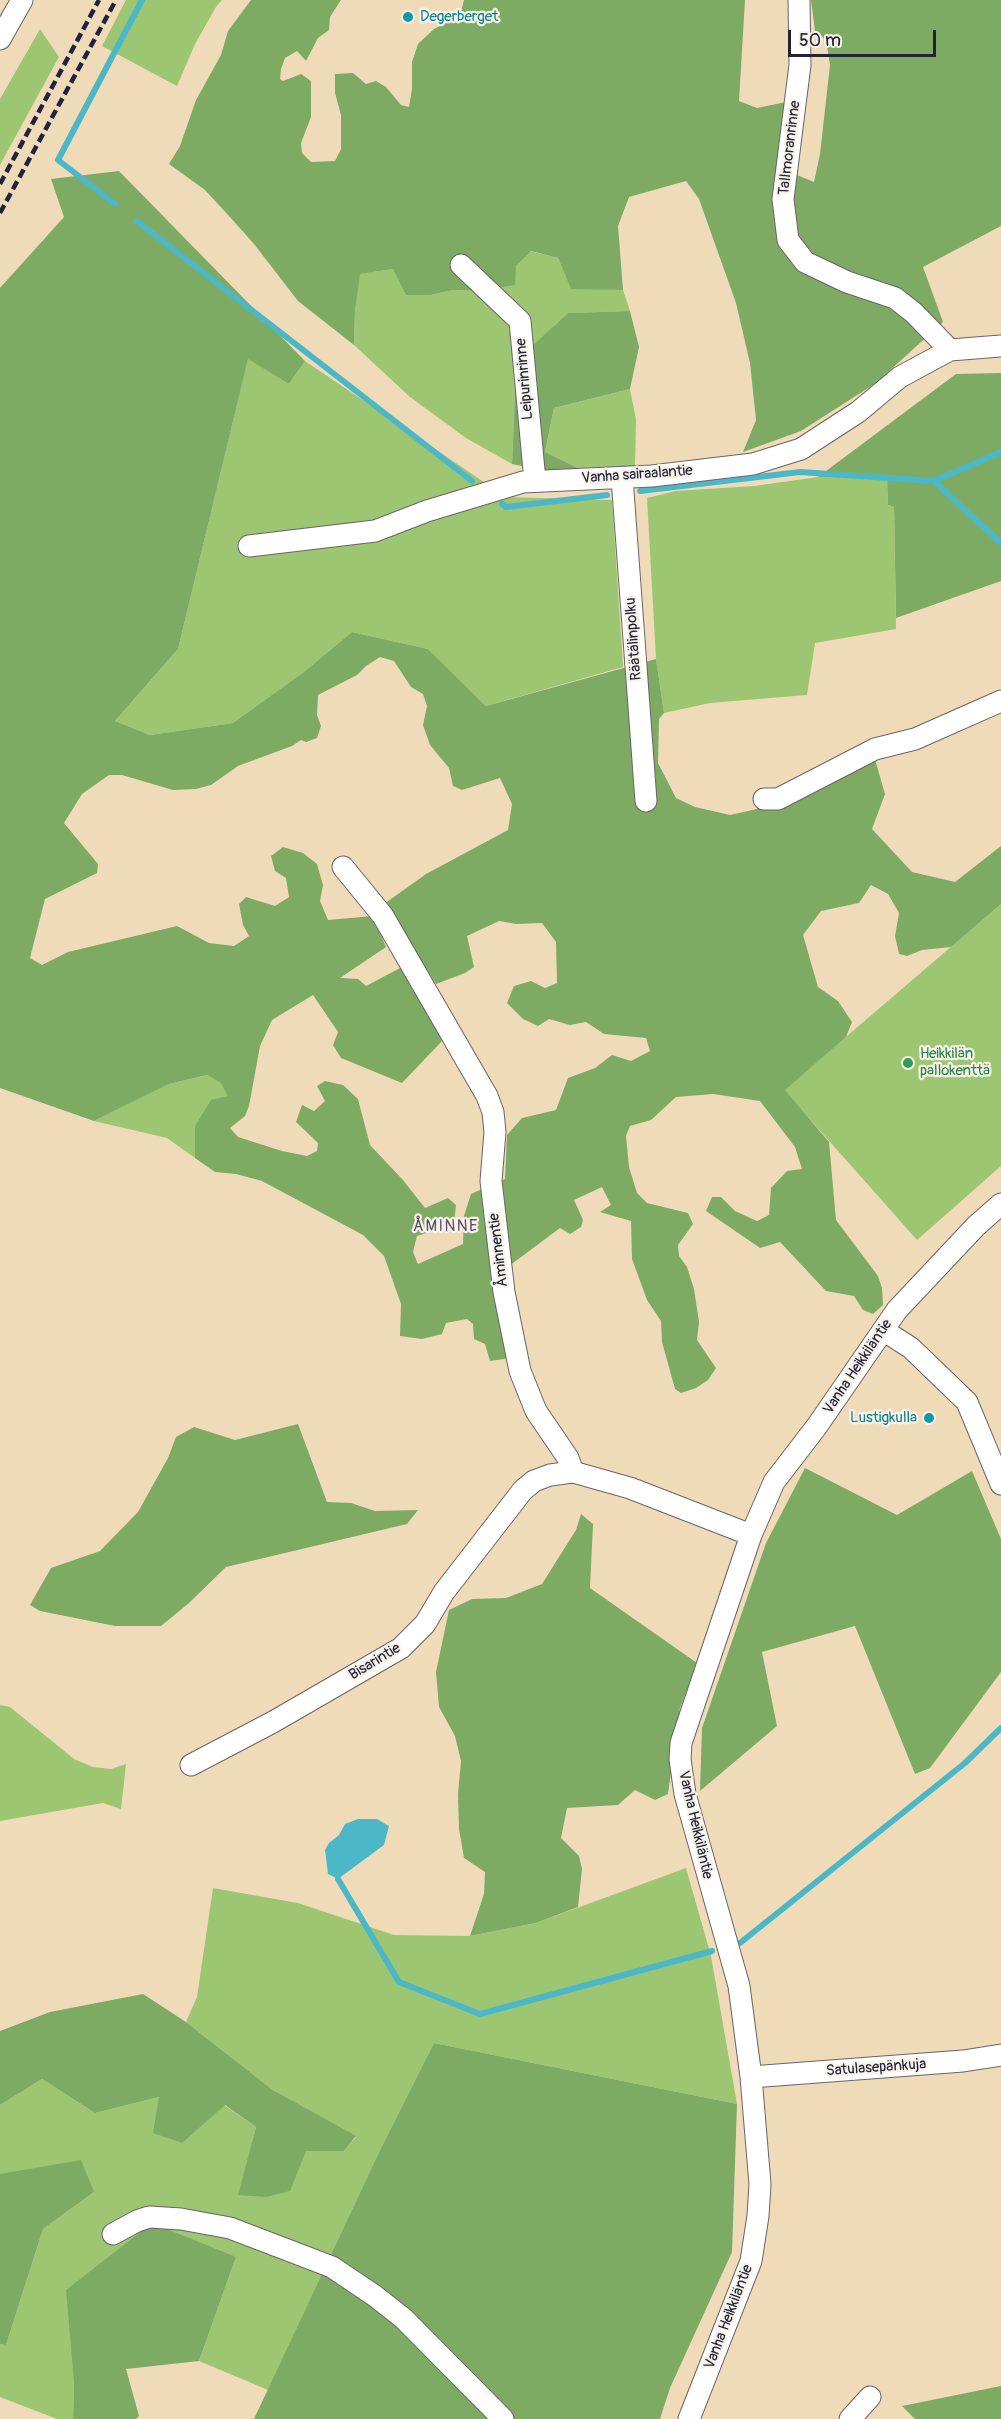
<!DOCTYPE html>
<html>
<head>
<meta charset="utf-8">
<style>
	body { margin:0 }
	#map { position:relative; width:1001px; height:2419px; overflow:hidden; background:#f0dbb9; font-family:Pangolin,sans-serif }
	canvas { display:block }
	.scale { position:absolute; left:788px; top:30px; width:148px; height:27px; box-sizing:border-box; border:3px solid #22223b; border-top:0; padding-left:8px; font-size:18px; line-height:21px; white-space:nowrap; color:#22223b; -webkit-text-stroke:4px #f7f3e8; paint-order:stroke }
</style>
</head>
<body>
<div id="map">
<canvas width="1001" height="2419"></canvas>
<div class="scale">50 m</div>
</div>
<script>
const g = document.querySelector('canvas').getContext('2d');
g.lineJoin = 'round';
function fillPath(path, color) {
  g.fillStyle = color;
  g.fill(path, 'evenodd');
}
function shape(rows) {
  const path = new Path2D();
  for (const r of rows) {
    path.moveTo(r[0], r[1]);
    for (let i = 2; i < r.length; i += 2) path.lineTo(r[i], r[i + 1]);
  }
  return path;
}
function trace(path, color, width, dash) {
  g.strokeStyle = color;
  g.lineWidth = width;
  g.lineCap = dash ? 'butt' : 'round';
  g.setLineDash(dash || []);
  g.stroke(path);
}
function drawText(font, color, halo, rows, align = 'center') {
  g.font = font + ' Pangolin,sans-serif';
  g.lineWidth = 4.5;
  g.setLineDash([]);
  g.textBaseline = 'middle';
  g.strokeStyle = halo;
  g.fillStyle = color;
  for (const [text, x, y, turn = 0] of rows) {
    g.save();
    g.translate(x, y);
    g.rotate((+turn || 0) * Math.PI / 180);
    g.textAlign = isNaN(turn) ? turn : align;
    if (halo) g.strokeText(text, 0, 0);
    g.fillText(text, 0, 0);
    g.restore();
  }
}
const green = shape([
	[126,0,222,0,216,7,195,44,177,86,102,46],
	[40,29,59,57,0,165,0,99],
	[530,251,558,258,571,288,623,290,630,311,568,313,554,326,515,391,512,464,466,438,410,397,354,345,355,311,359,274,393,269,431,295,453,290,476,291,516,266],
	[248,358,289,384,305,361,506,497,612,500,623,667,486,706,428,649,352,632,305,671,233,723,150,735,115,721,178,649],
	[630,389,636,419,635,467,578,468,545,452,554,408],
	[818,477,887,477,888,505,894,507,896,629,815,643,807,695,710,703,664,713,656,659,647,498,676,491,754,486],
	[1001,904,1001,1166,917,1240,784,1090],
	[207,1075,222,1083,229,1096,195,1126,195,1158,167,1138,94,1121,169,1084],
	[0,1705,10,1707,74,1759,93,1767,111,1769,126,1764,121,1809,103,1803,0,1821],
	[686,1868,711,1956,737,2104,434,2043,380,2150,268,2390,199,2361,236,2257,74,2382,73,2419,57,2419,0,2397,0,2344,6,2345,43,2229,94,2192,0,2174,0,2105,42,2079,95,2113,159,2097,224,2105,256,2127,239,2195,306,2151,344,2151,356,2137,273,2090,186,2022,197,1997,213,1888,298,1903,394,1935,470,1936,536,1923]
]);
const forest = shape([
	[251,0,341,0,330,17,329,30,318,38,306,61,297,51,285,58,281,69,280,79,283,81,301,74,311,81,311,117,301,143,302,153,311,162,335,161,341,149,341,115,335,93,335,74,353,73,366,84,376,81,386,87,401,105,409,107,412,89,412,62,418,44,434,29,452,20,458,24,464,0,745,0,739,101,757,108,786,102,797,175,814,182,820,154,830,65,826,40,815,31,811,0,1001,0,1001,226,923,267,943,322,876,383,801,431,743,452,756,420,750,363,736,303,699,199,686,181,629,197,618,226,623,290,571,289,558,258,531,251,516,266,515,285,476,291,453,290,431,295,406,295,393,269,360,274,355,311,354,345,298,301,254,244,229,216,205,190,169,164,180,146,196,100,221,55,228,31],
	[119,171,305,361,289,384,248,359,178,649,115,721,150,735,233,723,305,671,352,632,428,649,486,706,656,659,664,713,659,719,658,763,676,798,695,807,730,815,779,804,874,756,885,794,872,829,912,872,955,882,1001,846,1001,904,951,947,922,950,907,956,899,954,895,936,899,913,888,894,871,885,859,903,821,911,803,935,818,987,838,1001,852,1022,846,1037,785,1090,829,1142,836,1220,878,1276,882,1288,883,1305,873,1314,863,1310,854,1296,826,1291,780,1242,760,1248,706,1211,712,1197,721,1197,735,1211,757,1221,769,1215,771,1188,787,1171,802,1169,795,1147,760,1101,713,1094,676,1097,651,1120,630,1126,626,1136,629,1167,637,1193,647,1203,688,1213,693,1224,678,1245,679,1256,687,1267,694,1289,699,1322,697,1340,716,1368,708,1380,696,1388,681,1393,675,1389,662,1342,661,1321,647,1300,632,1259,631,1221,600,1212,611,1205,602,1187,574,1200,583,1220,581,1227,570,1234,560,1228,509,1266,511,1358,490,1361,485,1344,474,1339,473,1324,467,1319,446,1323,442,1334,422,1339,400,1336,401,1304,384,1256,363,1235,262,1181,236,1174,215,1172,195,1158,195,1126,211,1100,228,1096,221,1083,207,1075,169,1084,94,1121,0,1088,0,288,64,217,51,179],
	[380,657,394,661,411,687,423,694,427,706,423,725,430,745,449,768,453,786,462,790,500,778,512,804,508,830,426,874,384,904,436,984,465,973,474,967,467,936,499,921,516,924,542,923,556,942,557,983,545,988,531,981,514,986,507,1003,523,1019,538,1026,549,1019,570,1025,586,1022,604,1034,646,1038,650,1051,631,1061,612,1055,595,1068,568,1078,556,1110,522,1118,507,1135,505,1179,471,1194,464,1216,463,1244,418,1264,413,1252,417,1236,454,1224,456,1205,448,1198,425,1208,403,1180,370,1145,358,1099,343,1085,325,1081,317,1086,325,1101,314,1111,302,1105,296,1122,318,1143,317,1151,307,1156,282,1151,238,1137,230,1128,245,1116,249,1106,260,1046,272,1020,313,995,338,1032,333,1045,341,1058,402,1083,443,1040,402,967,366,986,358,979,340,978,386,947,373,916,328,920,320,901,323,885,317,864,303,853,283,847,271,856,275,871,286,878,289,897,275,906,246,897,239,904,243,925,249,936,234,946,209,943,177,926,68,952,42,965,30,958,45,899,97,873,98,864,64,823,82,794,109,775,122,775,173,790,196,789,211,785,238,766,292,746,301,740,306,742,317,738,321,726,317,715,318,695,357,675,366,666],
	[630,311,639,347,630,389,554,408,545,452,578,468,577,475,557,473,512,464,515,391,529,349,568,313],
	[1001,373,1001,581,896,618,894,507,888,505,887,477,818,477,956,374],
	[298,1424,327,1502,351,1503,375,1511,418,1510,407,1524,226,1567,189,1603,161,1626,115,1626,40,1611,30,1605,51,1568,100,1551,138,1512,168,1458,176,1437,194,1427,235,1440],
	[805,1468,897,1515,972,1471,1001,1539,1001,1672,930,1768,915,1774,855,1626,762,1652,777,1726,700,1791,702,1728,766,1543],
	[581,1514,593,1524,590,1588,697,1663,680,1708,668,1794,655,1800,635,1790,618,1805,567,1808,561,1838,579,1856,582,1869,578,1907,536,1923,470,1936,484,1894,485,1872,464,1858,459,1829,458,1794,461,1761,455,1736,439,1707,436,1672,449,1610,472,1599,506,1598,542,1584,576,1530],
	[143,1994,186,2022,273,2090,356,2136,344,2151,306,2151,290,2191,266,2197,238,2195,256,2127,225,2105,182,2143,153,2133,159,2097,95,2113,42,2079,0,2105,0,2031,50,2012],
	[434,2043,737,2104,732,2252,670,2388,660,2419,254,2419,380,2150],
	[81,2160,94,2192,43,2229,6,2345,0,2344,0,2174],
	[152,2223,236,2257,199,2361,126,2369,139,2416,136,2419,73,2419,74,2382,66,2290],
	[1001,2386,1001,2419,915,2419,902,2406]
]);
const water = shape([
	[358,1819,377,1819,389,1826,384,1845,338,1879,328,1874,325,1850,329,1843,339,1835,345,1824]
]);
const stream = shape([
	[115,204,58,160,142,0],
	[137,221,472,481],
	[934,481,1001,452],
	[640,491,800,472,934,481,1001,543],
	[502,504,506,507,607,495],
	[338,1879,399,1982,480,2014,712,1951],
	[740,1943,965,1763,1001,1728]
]);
const minor = shape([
	[799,0,800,65,783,199,788,240,805,262,847,282,895,298,914,313,950,350],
	[0,39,22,0],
	[461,265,520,321,535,481],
	[622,478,646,801],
	[249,546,375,531,427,511,523,482,652,476,753,464,801,449,858,412,900,377,950,350,1001,346],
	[764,799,778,799,875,749,915,739,1001,701],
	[343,867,383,916,487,1096,493,1112,495,1132,491,1181,504,1292,520,1371,536,1411,568,1458,573,1472,630,1488,751,1535],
	[883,1330,911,1348,967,1402,1001,1484],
	[191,1765,273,1722,401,1648,425,1624,444,1592,523,1490,534,1481,550,1475,573,1472],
	[751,2077,963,2061,1001,2055],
	[113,2234,137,2221,149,2217,181,2219,230,2228,332,2267,375,2296,403,2318,503,2419],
	[689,2419,751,2261,758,2216,760,2184,751,2077,739,1986,685,1794,680,1759,681,1743,751,1535,774,1482,817,1426,897,1310,976,1226,1001,1204],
	[850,2419,870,2397]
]);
const rail = shape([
	[0,184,99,0],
	[0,213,116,0]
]);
const markers = [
	[408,17,6,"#0f9aa8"],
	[908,1063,6,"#2e9e5b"],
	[929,1418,6,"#0f9aa8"]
];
const cultureNames = [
	["Degerberget",420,17],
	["Lustigkulla",917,1418,"right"]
];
const streetNames = [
	["Tallmoranrinne",790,148,-83],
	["Leipurinrinne",525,379,-95],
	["Vanha sairaalantie",637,475,-4],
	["Räätälinpolku",634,639,-94],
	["Åminnentie",499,1250,-97],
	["Vanha Heikkiläntie",858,1367,-56],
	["Bisarintie",375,1662,-31],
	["Vanha Heikkiläntie",695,1825,77],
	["Satulasepänkuja",876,2068,-4],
	["Vanha Heikkiläntie",729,2317,-69]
];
const leisureNames = [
	["Heikkilän",920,1054],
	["pallokenttä",920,1071]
];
const neighbourhoodNames = [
	["ÅMINNE",446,1227]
];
fillPath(green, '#9dc672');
fillPath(forest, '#7eab64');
fillPath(water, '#4cb8c7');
trace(stream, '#4cb8c7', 6);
trace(minor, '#6a6367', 23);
trace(minor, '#fff', 21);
trace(rail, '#22223b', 4.5, [9, 4.5]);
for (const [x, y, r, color] of markers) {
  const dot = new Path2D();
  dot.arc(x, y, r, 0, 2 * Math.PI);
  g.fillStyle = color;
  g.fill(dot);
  trace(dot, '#f7f3e8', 2);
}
drawText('15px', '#0d838f', '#f7f3e8', cultureNames, 'left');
drawText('15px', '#22223b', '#f7f3e8', streetNames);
drawText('15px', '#27864d', '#f7f3e8', leisureNames, 'left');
g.letterSpacing = '1.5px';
drawText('16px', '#5e4b6d', '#f7f3e8', neighbourhoodNames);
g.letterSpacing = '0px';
</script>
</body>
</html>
